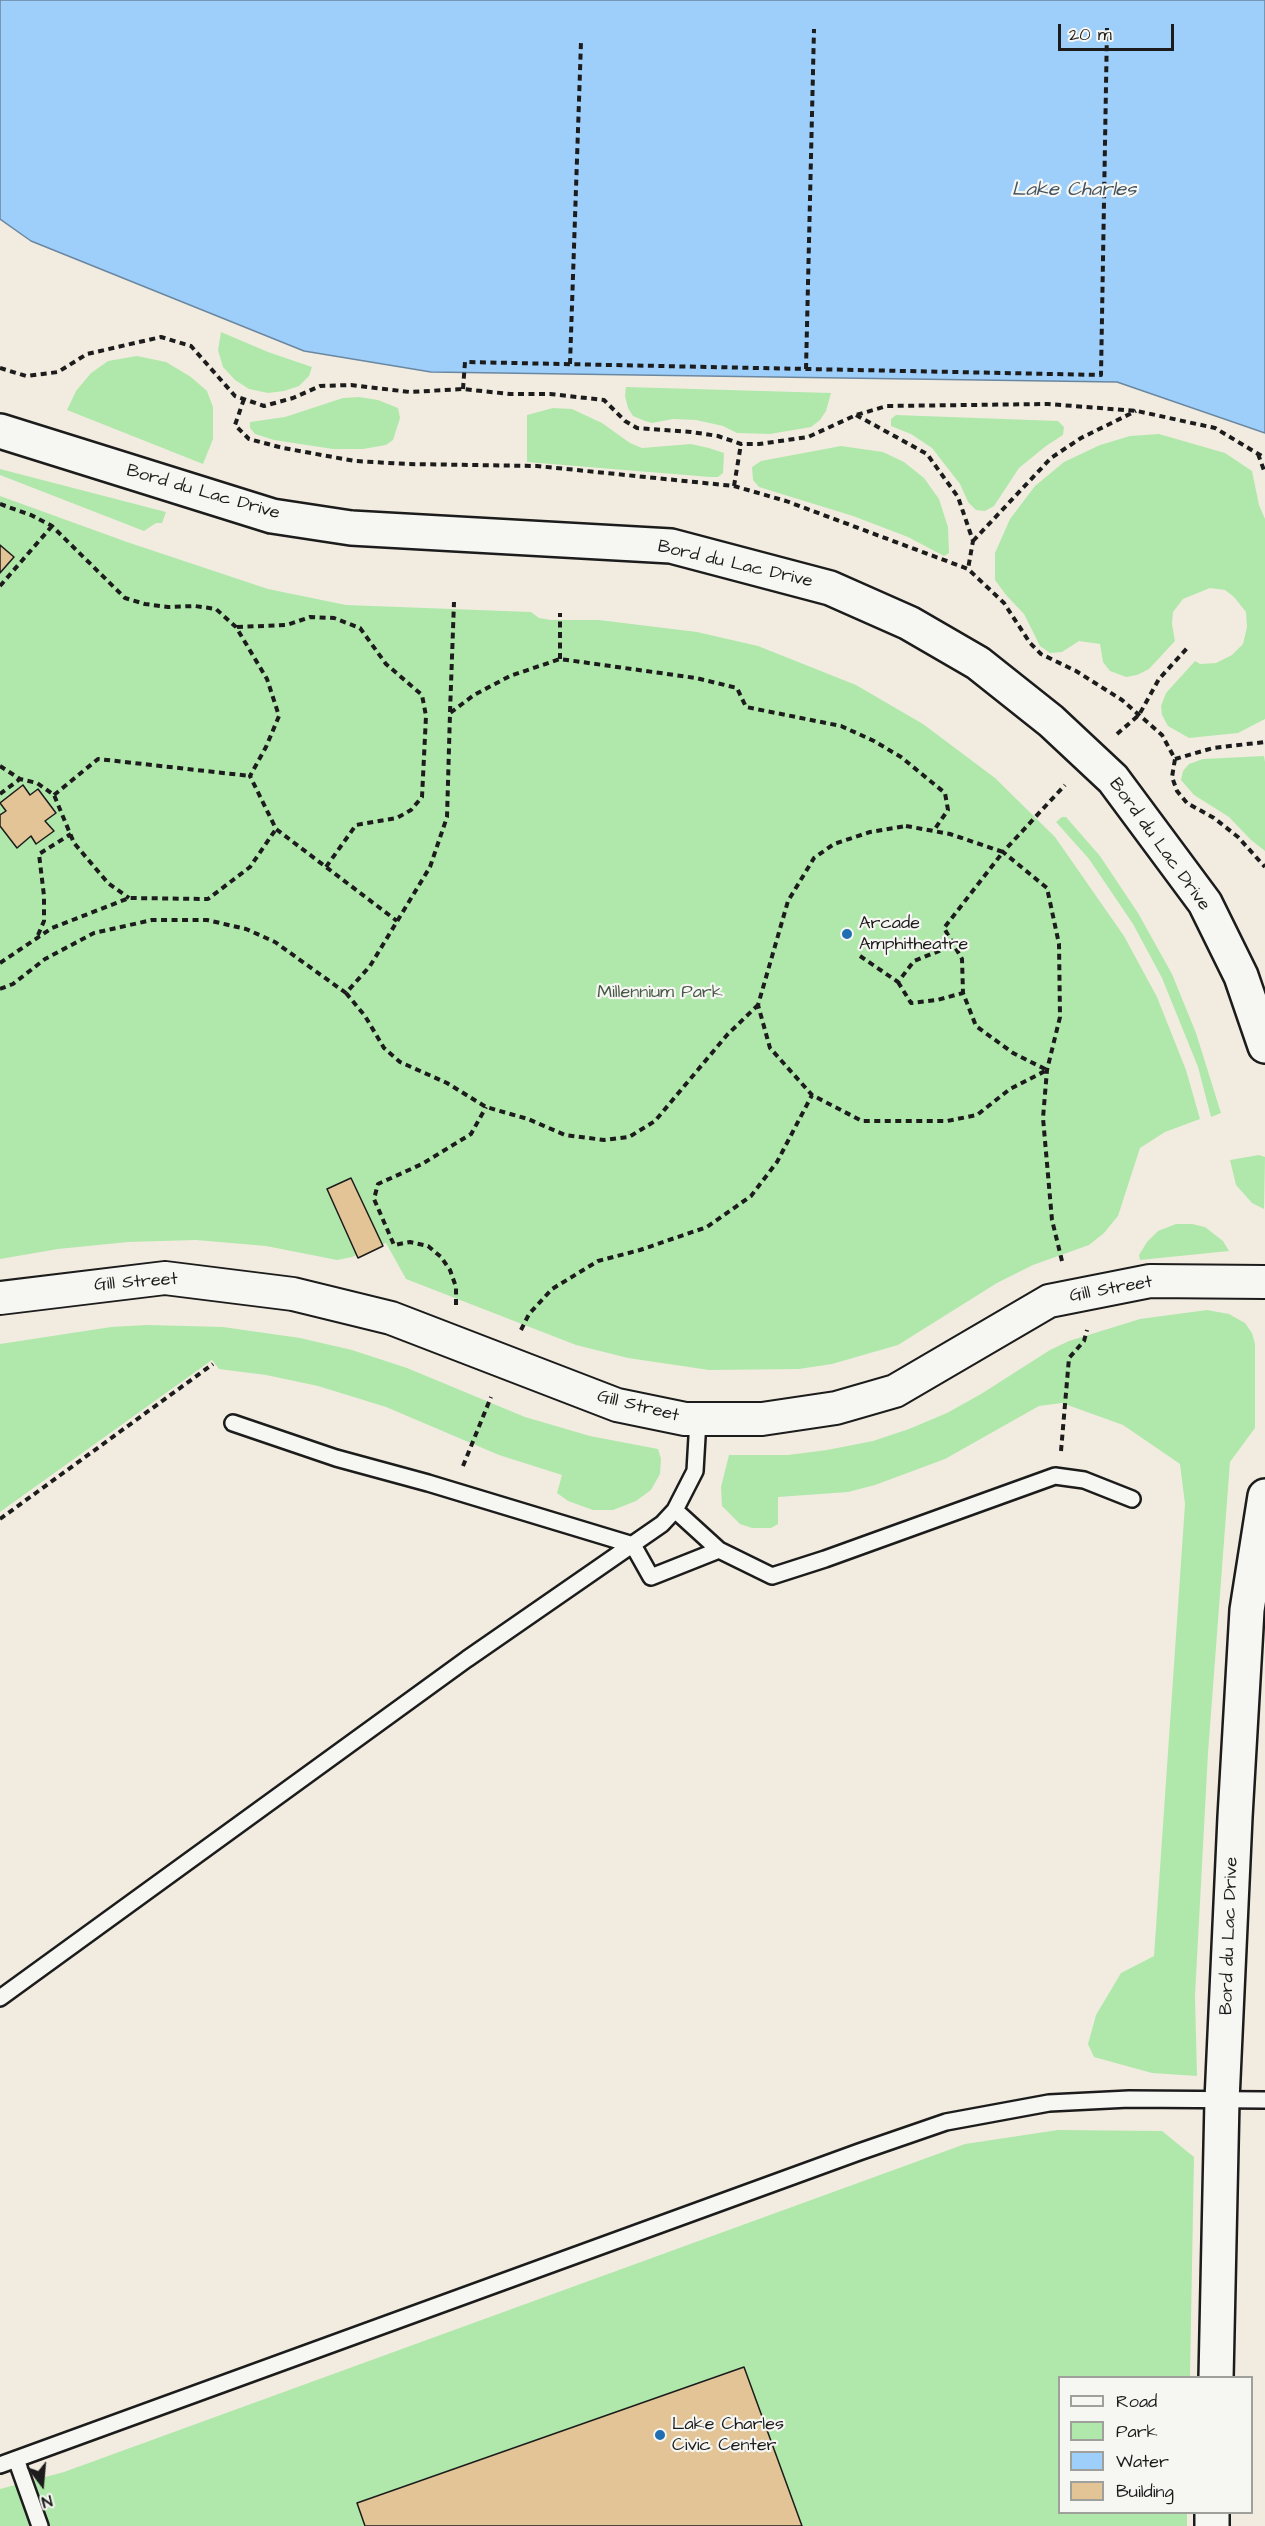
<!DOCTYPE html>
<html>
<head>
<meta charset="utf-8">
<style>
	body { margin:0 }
	#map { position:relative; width:1265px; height:2526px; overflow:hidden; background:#f2ece0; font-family:"Architects Daughter",sans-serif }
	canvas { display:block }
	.legend { position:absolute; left:1058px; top:2376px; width:195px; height:138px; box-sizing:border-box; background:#f6f6f2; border:2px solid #9f9f9c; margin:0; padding:8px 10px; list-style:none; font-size:18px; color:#1c1c1c }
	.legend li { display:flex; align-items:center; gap:12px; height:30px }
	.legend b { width:30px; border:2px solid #9f9f9c }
	.north { position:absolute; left:12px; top:2454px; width:60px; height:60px; -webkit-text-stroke:4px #f6f6f2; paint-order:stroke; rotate:164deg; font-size:16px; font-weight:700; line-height:24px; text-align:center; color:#1c1c1c }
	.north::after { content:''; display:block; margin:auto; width:21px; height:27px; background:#1c1c1c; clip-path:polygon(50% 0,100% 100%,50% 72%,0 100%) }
	.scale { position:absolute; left:1058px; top:24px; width:116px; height:27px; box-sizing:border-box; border:3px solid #1c1c1c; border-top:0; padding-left:8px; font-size:18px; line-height:21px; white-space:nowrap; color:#1c1c1c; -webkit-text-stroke:4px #f6f6f2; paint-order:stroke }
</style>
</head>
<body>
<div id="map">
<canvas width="1265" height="2526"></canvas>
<ul class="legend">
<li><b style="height:8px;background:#f6f6f2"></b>Road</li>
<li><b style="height:16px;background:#b0e8ac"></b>Park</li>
<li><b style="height:16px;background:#9ecffa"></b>Water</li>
<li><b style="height:16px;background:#e2c496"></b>Building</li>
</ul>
<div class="north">N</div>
<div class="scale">20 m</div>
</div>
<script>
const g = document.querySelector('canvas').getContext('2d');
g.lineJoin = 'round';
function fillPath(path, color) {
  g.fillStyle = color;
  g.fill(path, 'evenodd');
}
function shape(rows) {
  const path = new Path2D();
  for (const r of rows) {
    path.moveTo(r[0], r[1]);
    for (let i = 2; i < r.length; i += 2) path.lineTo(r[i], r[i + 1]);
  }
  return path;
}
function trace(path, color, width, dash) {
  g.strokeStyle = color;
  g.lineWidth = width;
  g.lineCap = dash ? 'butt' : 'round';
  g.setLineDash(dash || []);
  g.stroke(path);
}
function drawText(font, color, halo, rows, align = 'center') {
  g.font = font + ' "Architects Daughter",sans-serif';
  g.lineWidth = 4.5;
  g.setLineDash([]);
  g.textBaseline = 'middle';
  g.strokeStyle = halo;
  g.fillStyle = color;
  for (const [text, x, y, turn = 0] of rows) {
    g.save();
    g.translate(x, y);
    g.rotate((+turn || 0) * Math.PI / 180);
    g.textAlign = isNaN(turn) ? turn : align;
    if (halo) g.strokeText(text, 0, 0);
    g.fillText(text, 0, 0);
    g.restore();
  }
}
const green = shape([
	[221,332,268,352,312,367,309,376,299,386,284,391,268,393,249,389,235,380,223,367,218,350],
	[137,356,166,362,191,377,207,391,213,407,213,439,203,464,67,410,76,391,91,373,108,361],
	[626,387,831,393,826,411,820,420,811,427,770,434,737,433,723,426,696,420,673,419,652,423,645,421,633,416,628,408,625,396],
	[359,397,378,400,398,408,400,418,393,440,386,445,363,449,333,449,274,440,255,434,250,428,250,422,285,417,343,398],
	[553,408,572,409,602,423,630,443,642,448,691,444,709,448,724,453,723,473,718,477,710,477,527,462,527,415],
	[896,415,1058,421,1064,427,1063,435,1046,446,1019,468,994,506,985,511,976,510,968,502,960,484,932,448,911,434,891,426,891,419],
	[1159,434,1225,453,1252,471,1259,505,1265,519,1265,719,1238,733,1189,738,1168,726,1162,715,1161,706,1166,693,1195,661,1200,664,1216,663,1232,655,1243,644,1247,627,1246,612,1234,597,1225,590,1210,588,1183,599,1173,612,1172,624,1175,641,1149,669,1137,675,1126,677,1110,671,1103,662,1100,644,1079,641,1062,652,1050,653,1040,646,1024,614,1006,595,995,580,995,553,1010,519,1035,486,1064,462,1100,445,1130,436],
	[841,446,883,452,904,462,924,478,939,499,948,527,949,553,944,556,908,537,853,516,759,487,753,480,752,467,761,461],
	[0,469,166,512,162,523,156,523,144,531,0,475],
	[0,496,127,542,268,589,346,605,531,612,539,618,551,620,599,620,697,632,758,646,856,685,923,724,995,778,1055,837,1124,936,1157,997,1186,1070,1200,1119,1165,1132,1140,1148,1118,1216,1104,1233,1089,1245,1033,1265,997,1283,898,1345,832,1364,799,1369,709,1370,628,1358,576,1345,406,1279,386,1243,352,1257,337,1260,266,1246,196,1240,128,1242,58,1249,0,1259],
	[1264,756,1265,762,1265,851,1251,840,1229,817,1194,795,1181,780,1183,771,1189,764,1203,759],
	[1062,817,1066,817,1100,856,1138,913,1172,974,1196,1033,1221,1113,1211,1117,1198,1067,1162,978,1133,924,1089,859,1056,822],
	[1259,1155,1265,1157,1264,1209,1252,1203,1236,1185,1230,1160],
	[1176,1224,1192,1224,1205,1227,1223,1241,1229,1251,1140,1260,1139,1255,1147,1242,1158,1231],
	[1207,1310,1229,1314,1245,1323,1252,1333,1255,1344,1255,1428,1230,1462,1208,1753,1195,1996,1197,2076,1152,2073,1094,2057,1088,2044,1096,2015,1121,1973,1154,1956,1185,1504,1180,1464,1123,1425,1062,1403,1039,1406,945,1459,875,1485,848,1492,778,1497,778,1524,771,1528,752,1528,740,1524,722,1506,721,1487,729,1455,788,1455,827,1450,873,1441,909,1429,947,1413,981,1394,1050,1350,1069,1341,1140,1319],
	[147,1325,223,1327,300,1338,352,1350,407,1368,525,1417,590,1436,658,1449,661,1459,660,1474,651,1490,636,1501,613,1510,593,1510,568,1501,557,1493,562,1475,499,1455,386,1407,318,1386,266,1375,219,1369,212,1360,0,1512,0,1344,111,1327],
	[1058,2130,1162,2131,1194,2157,1190,2377,1060,2378,1060,2512,1187,2513,1187,2526,0,2526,0,2489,64,2472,965,2144]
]);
const water = shape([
	[0,0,1265,0,1265,433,1117,382,431,372,304,351,31,241,0,219,0,0]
]);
const building = shape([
	[0,545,14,557,0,573,0,545],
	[23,785,30,795,38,789,56,813,45,821,54,831,36,844,31,836,17,848,0,826,0,815,6,811,0,803,23,785],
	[351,1178,383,1246,358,1258,327,1189,351,1178],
	[744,2367,802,2526,365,2526,357,2503,744,2367]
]);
const path = shape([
	[570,364,581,42],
	[0,368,26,376,58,372,87,354,161,337,191,346,235,396,264,406,293,398,320,386,351,385,410,392,463,389,510,394,550,394,604,400,625,421,637,428,691,432,718,436,741,444,759,444,808,437,856,415,887,406,1048,404,1137,411,1215,428,1265,458],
	[806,369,814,29],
	[463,389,465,362,1101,375,1107,28],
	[244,399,235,425,249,439,283,448,355,461,407,464,537,466,734,486,786,501,968,569,1004,603,1030,643,1041,654,1076,671,1122,700,1162,735,1175,759,1172,777,1177,791,1187,803,1214,818,1238,837,1265,867],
	[856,415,927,454,958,497,973,541,968,569],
	[1258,454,1265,473],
	[734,486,741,444],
	[0,504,31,515,52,526,125,598,145,604,168,607,195,606,216,609,236,627,267,679,279,716,266,747,250,776,276,829,397,921],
	[973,541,1051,458,1081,438,1136,411],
	[0,586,52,526],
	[237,627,287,625,310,617,334,618,360,628,386,664,422,695,426,716,422,797,411,810,397,818,356,825,326,867],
	[560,659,560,613],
	[450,712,454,602],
	[1117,734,1139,715,1159,679,1189,646],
	[1175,759,1213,748,1265,742],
	[0,766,20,779,37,783,54,795,74,843,108,883,129,898],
	[0,794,20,779],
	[54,795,98,759,250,776],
	[906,826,950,834,1003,852,944,928,962,959,963,993,976,1026,1013,1053,1047,1070,1010,1089,977,1115,947,1121,862,1121,812,1095,770,1048,758,1005,788,901,814,858,834,844,870,832,906,826],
	[38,935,44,921,44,896,39,854,71,834],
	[860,956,898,982,914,961,954,945],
	[0,963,52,928,129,898,208,899,250,867,276,829],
	[898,982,911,1003,937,1000,963,993],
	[0,989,13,984,45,959,94,933,152,920,207,920,246,929,275,942,346,993,370,966,430,867,447,817,450,713,474,695,510,676,560,659,696,678,737,688,746,707,841,726,874,741,901,757,945,793,948,810,934,830],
	[346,993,365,1016,384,1048,400,1062,447,1083,486,1107,528,1119,565,1135,604,1140,629,1137,655,1121,727,1035,758,1005],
	[1062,1261,1052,1220,1043,1118,1047,1070,1060,1017,1059,944,1047,888,1003,852,1065,785],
	[456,1305,456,1287,450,1270,441,1257,428,1246,410,1242,394,1245,374,1199,378,1184,422,1164,471,1134,486,1107],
	[521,1330,529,1314,552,1289,598,1261,640,1250,707,1227,751,1196,777,1162,812,1095],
	[1061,1451,1069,1358,1084,1341,1087,1330],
	[463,1466,491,1397],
	[0,1519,213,1364]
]);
const service = shape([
	[233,1423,336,1458,428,1483,633,1545,651,1577,719,1550,772,1576,825,1559,1055,1476,1084,1480,1132,1499],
	[675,1510,719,1550],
	[0,1998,467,1659,662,1524,675,1510,695,1471,698,1420],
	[16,2459,40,2526],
	[0,2465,859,2152,946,2122,1049,2103,1129,2099,1265,2100]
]);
const minor = shape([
	[0,1298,165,1278,293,1294,391,1318,617,1405,685,1419,762,1419,836,1408,895,1391,1049,1301,1150,1281,1265,1282]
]);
const tertiary = shape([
	[0,431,272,516,351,528,671,546,830,588,909,623,978,663,1051,721,1113,779,1205,903,1241,976,1265,1046],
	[1216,2378,1222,2100,1235,1817,1247,1610,1265,1496],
	[1212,2526,1212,2512]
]);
const markers = [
	[847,934,6,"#1f6fb2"],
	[660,2435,6,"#1f6fb2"]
];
const streetNames = [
	["Bord du Lac Drive",203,493,16],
	["Bord du Lac Drive",735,565,13],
	["Bord du Lac Drive",1159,845,54],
	["Gill Street",136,1283,-4],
	["Gill Street",1111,1290,-10],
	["Gill Street",638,1407,14],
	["Bord du Lac Drive",1230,1936,-88]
];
const poiNames = [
	["Arcade",859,924],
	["Amphitheatre",859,945],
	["Lake Charles",672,2425],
	["Civic Center",672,2446]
];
const parkNames = [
	["Millennium Park",660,993]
];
const waterNames = [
	["Lake Charles",1074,191]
];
fillPath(green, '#b0e8ac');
fillPath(water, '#9ecffa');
trace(water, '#6a87a1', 1.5);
fillPath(building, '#e2c496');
trace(building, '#1c1c1c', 1.5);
trace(service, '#1c1c1c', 20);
trace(minor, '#1c1c1c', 36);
trace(tertiary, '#1c1c1c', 38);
trace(path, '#1c1c1c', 4, [6, 4.5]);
trace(service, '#f6f6f2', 15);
trace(minor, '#f6f6f2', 32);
trace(tertiary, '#f6f6f2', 33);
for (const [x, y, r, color] of markers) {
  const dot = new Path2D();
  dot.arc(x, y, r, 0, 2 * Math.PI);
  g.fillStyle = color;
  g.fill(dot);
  trace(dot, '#f6f6f2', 2);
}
drawText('18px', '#1c1c1c', '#f6f6f2', streetNames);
drawText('18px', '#1c1c1c', '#f6f6f2', poiNames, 'left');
drawText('18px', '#485947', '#f6f6f2', parkNames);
drawText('italic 20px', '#43525f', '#f6f6f2', waterNames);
</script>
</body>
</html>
